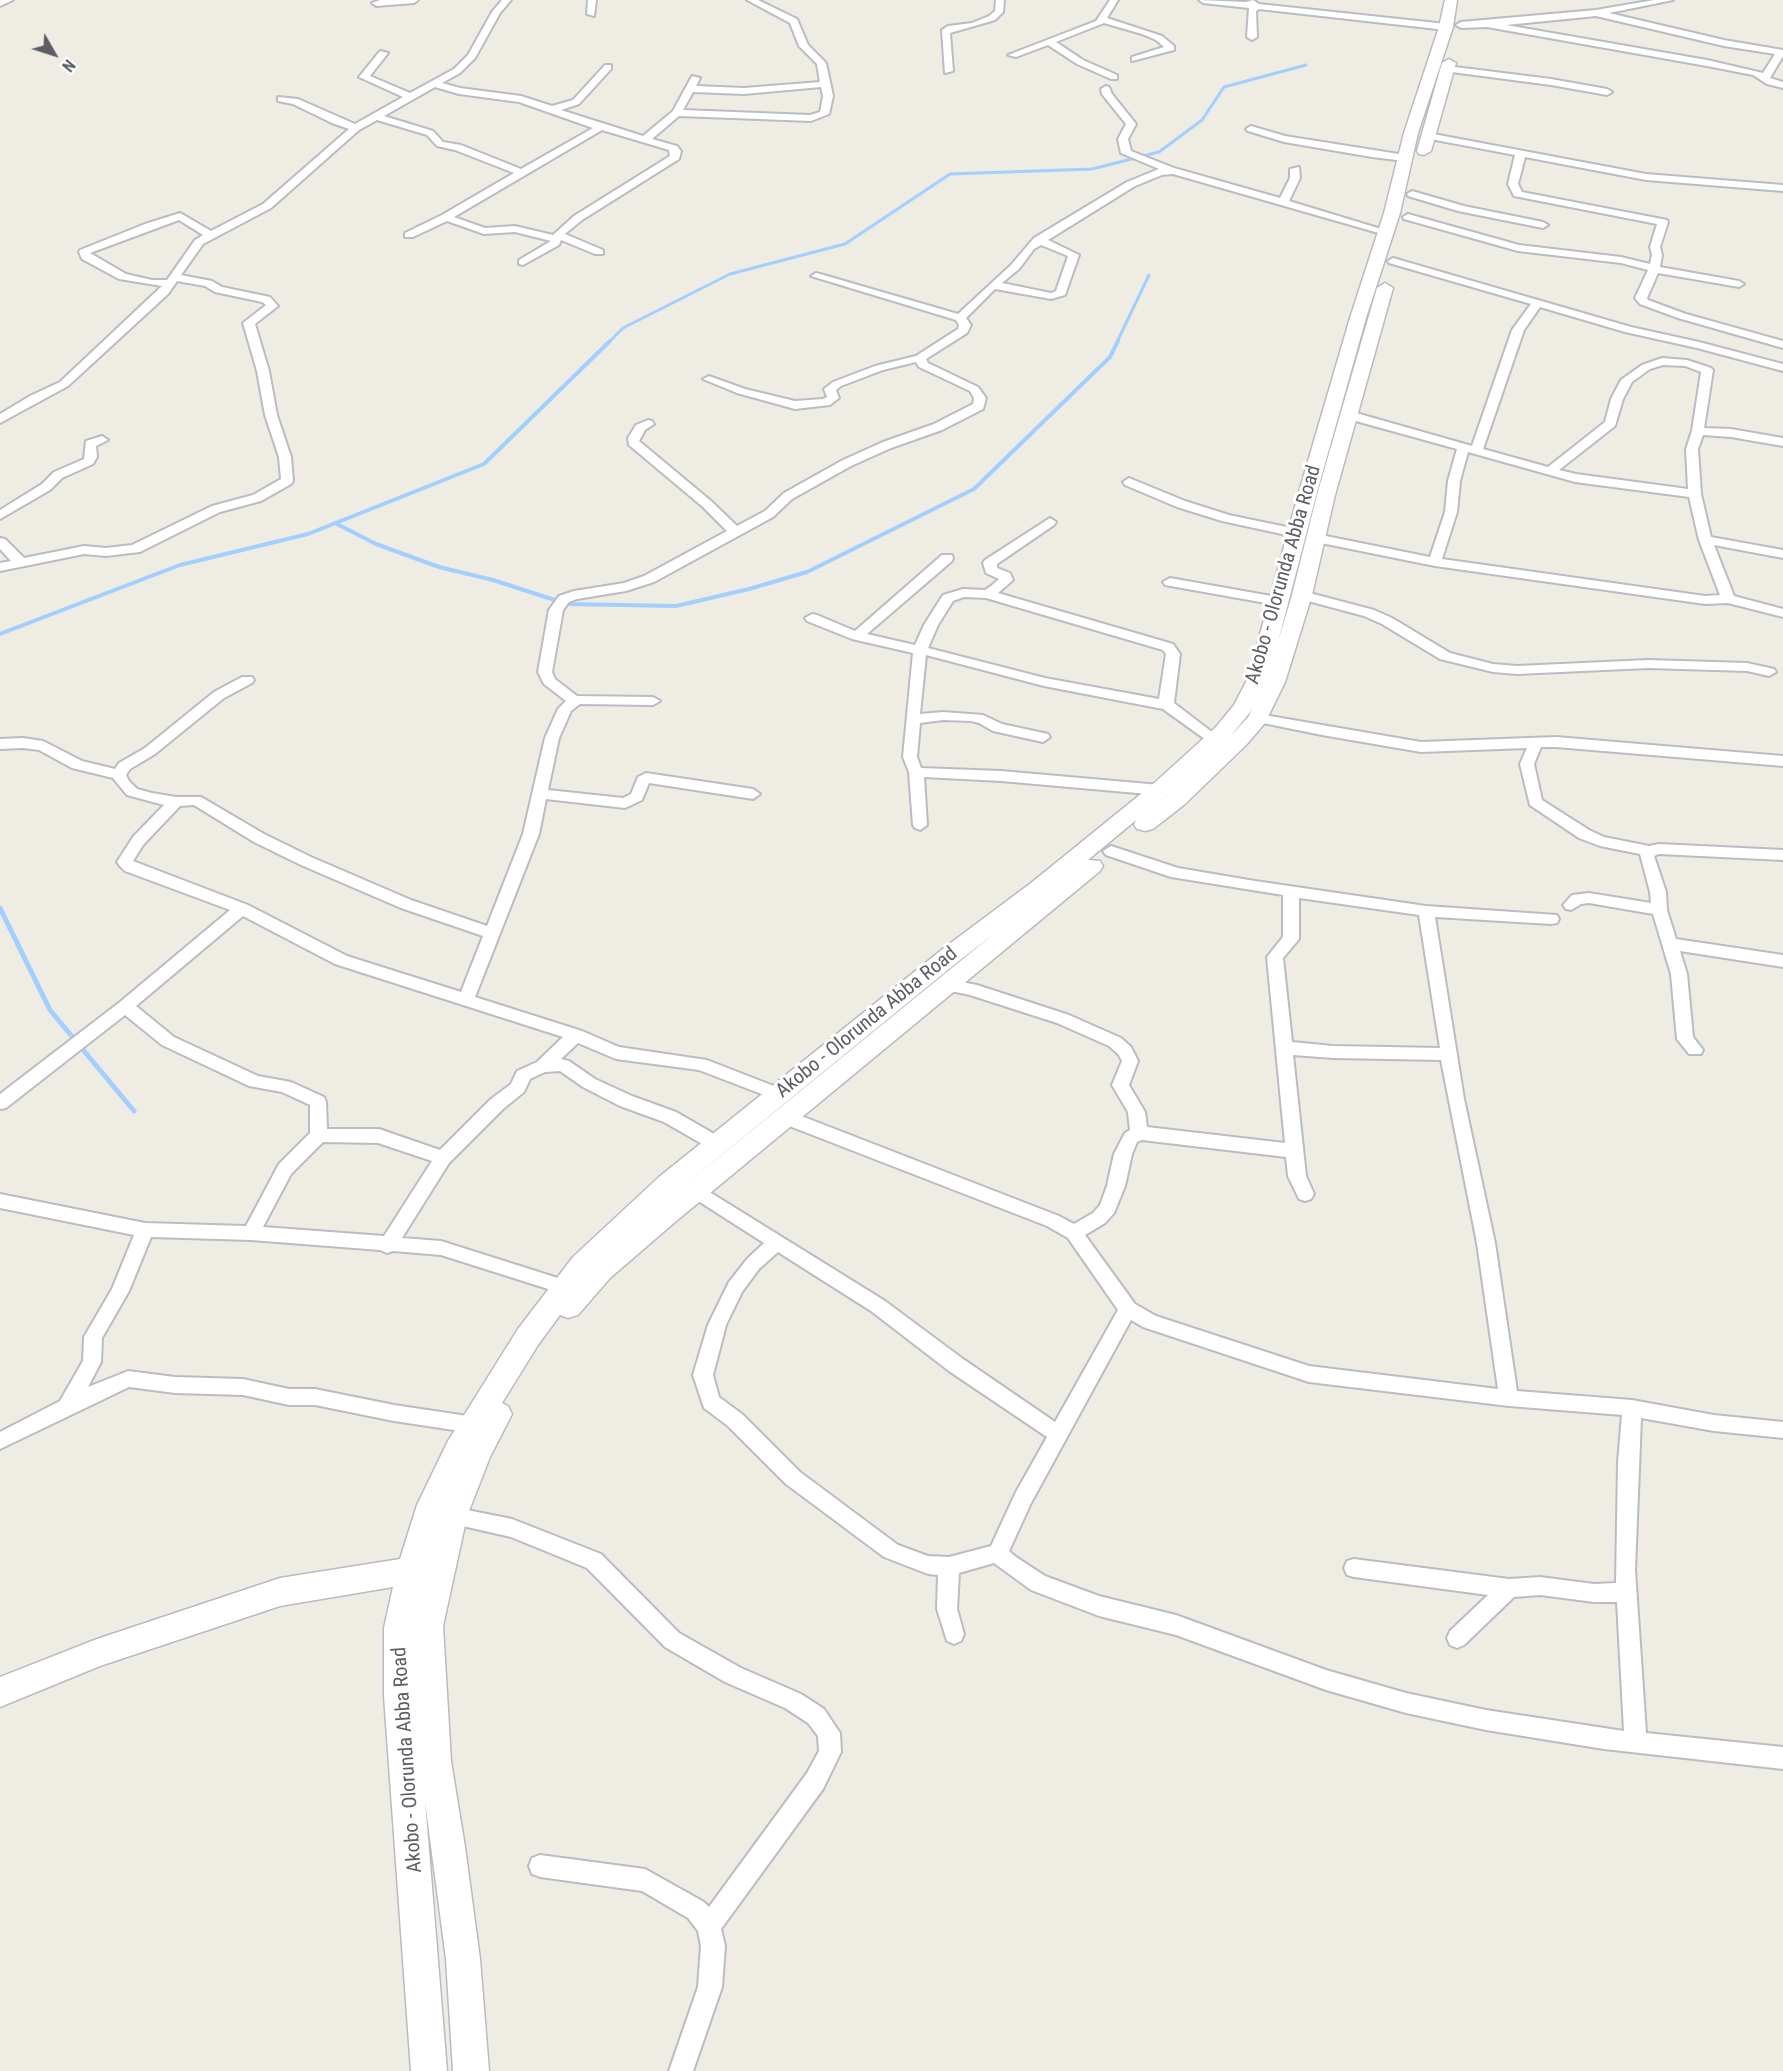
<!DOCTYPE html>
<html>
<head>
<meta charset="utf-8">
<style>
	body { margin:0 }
	#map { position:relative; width:1783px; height:2071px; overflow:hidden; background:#efede3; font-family:"Roboto Condensed",sans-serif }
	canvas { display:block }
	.north { position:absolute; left:24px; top:24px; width:60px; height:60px; -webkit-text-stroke:4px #fff; paint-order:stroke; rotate:129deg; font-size:16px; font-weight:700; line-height:24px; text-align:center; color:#5b5e65 }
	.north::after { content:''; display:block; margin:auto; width:21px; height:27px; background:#5b5e65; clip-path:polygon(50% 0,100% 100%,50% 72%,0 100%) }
</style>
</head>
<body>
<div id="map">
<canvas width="1783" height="2071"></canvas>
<div class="north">N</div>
</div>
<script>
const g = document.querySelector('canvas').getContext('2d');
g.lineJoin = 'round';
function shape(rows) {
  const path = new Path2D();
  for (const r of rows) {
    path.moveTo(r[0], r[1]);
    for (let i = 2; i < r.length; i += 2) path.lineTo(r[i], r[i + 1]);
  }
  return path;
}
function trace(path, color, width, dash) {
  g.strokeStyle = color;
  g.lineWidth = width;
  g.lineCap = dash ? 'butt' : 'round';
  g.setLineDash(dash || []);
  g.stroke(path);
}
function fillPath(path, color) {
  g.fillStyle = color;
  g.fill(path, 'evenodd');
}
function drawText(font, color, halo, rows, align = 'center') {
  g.font = font + ' "Roboto Condensed",sans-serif';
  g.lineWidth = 6;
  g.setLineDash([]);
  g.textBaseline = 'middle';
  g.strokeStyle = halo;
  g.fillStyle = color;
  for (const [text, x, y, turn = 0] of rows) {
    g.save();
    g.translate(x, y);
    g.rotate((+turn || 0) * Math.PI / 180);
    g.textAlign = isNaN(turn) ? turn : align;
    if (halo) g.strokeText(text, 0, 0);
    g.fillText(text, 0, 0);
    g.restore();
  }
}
const streamFar2 = shape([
	[609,342,623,328,730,274,845,244,950,174,1092,169,1159,152,1202,120,1224,87,1306,65],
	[1117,342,1149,275]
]);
const streamFar1 = shape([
	[335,523,376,544,439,567,493,580,567,604,676,606,749,589,807,572,974,489,1110,357,1118,341],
	[0,634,180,565,308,534,484,464,610,341]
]);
const stream = shape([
	[0,908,50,1010,134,1111]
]);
const street = shape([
	[0,0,13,0,0,6,0,0],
	[380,0,418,0,414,3,376,6,372,3,380,0],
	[502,0,511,0,500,13,475,58,460,73,442,83,460,88,521,96,552,106,573,100,605,65,611,65,611,69,579,104,561,110,643,136,673,111,692,76,700,78,696,86,744,88,820,82,817,64,799,46,790,23,747,0,758,0,797,19,808,45,826,63,833,96,829,114,811,121,679,116,652,139,677,146,681,151,679,159,582,220,565,234,603,250,603,254,595,254,561,240,559,245,523,265,519,264,519,260,551,241,515,232,484,234,447,221,413,237,405,237,405,233,442,215,514,173,455,150,437,146,427,135,377,120,359,130,271,208,203,244,181,275,212,281,222,287,270,297,278,306,255,324,269,371,277,415,291,457,293,481,291,484,261,501,220,512,140,552,106,556,84,554,0,571,0,563,11,561,0,549,0,538,5,539,24,558,84,546,106,548,132,545,212,506,253,495,281,479,279,457,265,415,257,371,243,323,266,305,262,302,215,292,205,286,177,281,168,294,68,386,0,423,0,414,30,396,60,382,162,286,119,279,82,259,79,252,80,250,145,224,180,213,211,231,263,204,349,129,332,123,293,104,278,101,278,97,298,99,355,124,403,97,359,77,380,51,388,53,370,76,410,93,454,69,468,55,492,12,502,0],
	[435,87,459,94,519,102,593,128,521,169,461,145,443,142,433,131,384,116,435,87],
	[821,87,823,96,820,112,810,115,683,110,693,92,744,94,821,87],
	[602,130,669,150,670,156,574,216,553,235,515,226,485,228,454,217,602,130],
	[179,220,203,235,195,240,167,280,152,280,126,274,90,253,179,220],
	[588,0,596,0,594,16,587,14,588,0],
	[996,0,1004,0,1003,12,995,20,950,33,953,71,945,73,942,30,948,26,972,23,989,16,995,11,996,0],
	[1110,0,1118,0,1107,18,1162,36,1174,46,1174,50,1132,61,1132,57,1164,47,1156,40,1142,34,1104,23,1056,42,1083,60,1117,75,1117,79,1111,79,1077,64,1048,45,1016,57,1008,55,1096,21,1110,0],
	[1199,0,1246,2,1253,0,1259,4,1446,24,1451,27,1446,30,1259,9,1256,11,1257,37,1252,40,1247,37,1249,8,1203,3,1199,0],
	[1654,0,1673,0,1609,13,1724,40,1783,50,1783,56,1770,78,1783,82,1783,88,1767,84,1753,75,1707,66,1487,27,1461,28,1456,25,1461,22,1596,10,1654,0],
	[1596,16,1724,46,1775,54,1763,73,1707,60,1506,25,1596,16],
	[1447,66,1551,79,1607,89,1612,92,1607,95,1551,85,1444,71,1442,69,1447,66],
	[1106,86,1109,87,1112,94,1136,124,1128,139,1131,151,1174,168,1280,198,1290,178,1290,169,1299,167,1300,178,1289,201,1391,232,1382,234,1173,174,1162,175,1135,186,1048,240,1079,255,1065,295,1051,299,995,289,966,318,971,325,967,333,926,359,928,363,978,387,986,398,983,409,942,430,891,448,851,466,792,499,773,517,654,582,626,591,577,599,569,602,563,610,552,672,555,679,577,696,653,697,660,701,653,705,580,704,571,711,559,738,548,790,623,798,631,794,638,777,646,773,753,789,760,794,753,799,649,783,642,800,625,808,546,799,539,834,475,997,582,1031,619,1047,707,1060,784,1090,786,1094,784,1098,778,1100,772,1098,699,1070,616,1059,578,1043,561,1059,569,1061,595,1079,632,1096,676,1112,723,1139,726,1144,723,1149,717,1151,711,1149,664,1122,620,1106,583,1087,560,1071,545,1072,530,1079,524,1092,503,1109,449,1163,402,1238,441,1241,564,1280,570,1282,573,1287,570,1292,564,1294,441,1255,393,1251,387,1253,380,1250,251,1240,151,1237,129,1291,102,1338,101,1362,88,1387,128,1371,175,1377,243,1379,289,1389,315,1389,394,1405,474,1417,481,1419,484,1425,481,1431,474,1433,394,1421,315,1405,289,1405,243,1395,175,1393,129,1387,0,1449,0,1432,60,1401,83,1361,84,1337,112,1289,134,1235,0,1208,0,1194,145,1223,246,1226,279,1164,310,1133,310,1105,282,1092,249,1086,162,1045,125,1015,6,1108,0,1109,0,1094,120,1002,230,910,125,871,120,866,117,862,133,837,164,805,127,795,113,778,72,768,39,750,23,748,0,749,0,739,23,738,43,741,82,761,115,769,119,763,145,748,214,692,242,677,252,677,254,680,252,683,224,698,155,754,130,769,126,775,129,781,137,789,152,793,176,797,201,797,264,834,311,857,411,900,487,926,523,834,545,738,558,709,566,701,544,684,538,672,549,610,559,596,574,591,624,583,644,576,727,531,703,507,629,445,628,438,636,425,648,420,652,421,654,424,645,430,639,441,711,501,737,526,765,511,784,493,843,460,883,442,934,424,973,404,974,398,970,391,919,367,916,362,883,370,841,386,836,390,839,398,830,405,795,409,737,393,703,379,709,376,745,389,795,401,823,399,827,397,824,389,833,382,875,366,916,356,958,329,959,325,956,320,811,276,816,273,820,274,958,314,1011,265,1034,238,1127,182,1159,169,1121,153,1118,139,1126,124,1102,94,1101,89,1106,86],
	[1041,245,1068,256,1056,291,1051,293,1002,283,1019,269,1034,249,1041,245],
	[194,805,254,842,301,865,401,908,483,936,461,992,347,956,248,905,133,861,143,845,180,806,194,805],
	[243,916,335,964,563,1037,537,1062,517,1071,511,1084,491,1099,440,1150,379,1129,327,1129,326,1102,324,1097,291,1082,258,1076,174,1037,136,1006,243,916],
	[323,1142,378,1143,432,1161,384,1236,263,1227,291,1174,323,1142],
	[1251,126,1285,136,1405,155,1410,158,1405,161,1372,157,1284,142,1248,131,1246,129,1251,126],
	[1428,133,1646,174,1783,185,1783,191,1646,180,1525,157,1518,184,1522,192,1667,220,1668,222,1660,247,1662,255,1660,267,1739,281,1744,284,1739,287,1658,273,1647,298,1648,300,1686,314,1783,341,1783,348,1678,318,1640,304,1635,298,1648,270,1621,263,1518,251,1404,219,1403,217,1408,214,1519,245,1621,257,1650,264,1652,255,1650,247,1657,224,1514,196,1508,184,1515,155,1425,138,1423,136,1428,133],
	[1412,191,1464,206,1543,222,1548,225,1543,228,1458,211,1408,196,1407,194,1412,191],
	[1393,258,1631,327,1699,342,1783,364,1783,371,1697,348,1625,332,1540,307,1524,330,1483,449,1548,467,1605,422,1611,399,1621,380,1642,365,1662,358,1687,360,1711,368,1713,370,1704,428,1731,429,1783,438,1783,446,1731,437,1703,435,1698,449,1701,494,1711,537,1783,550,1783,558,1714,545,1734,596,1783,609,1783,617,1728,603,1705,604,1435,566,1311,541,1310,538,1311,535,1316,534,1430,557,1445,512,1448,481,1457,449,1345,418,1343,415,1349,411,1472,446,1512,330,1531,304,1389,263,1388,261,1393,258],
	[1663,365,1685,366,1701,372,1692,431,1686,449,1688,489,1576,474,1559,470,1615,426,1623,399,1632,382,1650,369,1663,365],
	[1468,452,1575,482,1689,497,1699,540,1720,595,1705,596,1442,559,1457,512,1460,481,1468,452],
	[102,436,108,440,96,446,97,457,93,464,62,478,50,490,0,519,0,510,42,484,54,472,84,459,86,441,102,436],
	[1129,478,1185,501,1229,515,1301,530,1302,533,1296,537,1222,521,1177,507,1125,485,1123,482,1129,478],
	[1050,518,1056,522,1054,525,997,564,997,568,1010,573,1013,580,998,593,1173,644,1180,654,1174,703,1221,739,1219,742,1209,742,1163,709,1044,686,926,655,920,714,943,712,983,715,1002,724,1048,734,1050,737,1043,742,993,731,979,723,971,721,943,720,920,723,917,757,921,768,1001,771,1160,785,1167,790,1160,795,1001,781,924,777,927,825,920,830,915,828,913,825,909,772,903,757,913,653,852,639,807,621,805,618,812,614,817,615,855,631,942,555,952,555,953,558,952,561,867,634,915,645,924,625,943,595,963,589,985,590,991,586,999,579,986,573,983,563,985,560,1050,518],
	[964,597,986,598,1163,650,1166,654,1159,699,1045,678,928,648,938,625,953,601,964,597],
	[1170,578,1277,597,1284,601,1277,605,1165,585,1163,582,1170,578],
	[1302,591,1374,610,1392,618,1450,653,1493,664,1517,666,1648,660,1747,663,1774,669,1776,672,1769,676,1747,671,1648,668,1517,674,1493,672,1440,659,1382,624,1364,616,1297,598,1295,595,1297,592,1302,591],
	[1258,714,1421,742,1556,737,1783,756,1783,766,1556,747,1541,747,1534,764,1542,800,1589,830,1604,837,1649,846,1659,844,1783,850,1783,860,1659,854,1654,856,1666,892,1667,910,1676,939,1783,955,1783,967,1680,951,1687,974,1693,1037,1703,1050,1701,1054,1689,1054,1677,1039,1671,974,1653,914,1589,903,1581,904,1571,910,1566,909,1563,905,1572,895,1589,893,1651,903,1650,892,1640,854,1600,846,1579,838,1530,805,1520,764,1527,748,1421,752,1322,735,1253,721,1251,718,1258,714],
	[1111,846,1178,868,1255,881,1426,906,1557,915,1559,919,1557,923,1551,924,1435,917,1464,1099,1495,1243,1517,1391,1632,1400,1714,1415,1783,1422,1783,1438,1714,1431,1641,1418,1635,1570,1646,1733,1783,1747,1783,1769,1604,1749,1486,1730,1406,1713,1326,1690,1176,1635,1099,1616,1031,1590,994,1563,959,1573,957,1609,964,1634,961,1641,954,1644,947,1641,937,1609,938,1575,928,1574,884,1557,786,1484,728,1426,704,1408,693,1375,708,1325,729,1282,747,1259,764,1243,689,1195,686,1190,689,1185,695,1183,885,1301,963,1359,1055,1422,1118,1310,1068,1238,1047,1226,779,1122,776,1117,779,1112,785,1111,791,1112,1059,1216,1074,1224,1093,1213,1100,1205,1107,1186,1114,1154,1125,1133,1130,1130,1128,1112,1112,1085,1122,1061,1119,1055,1109,1046,1057,1023,970,995,941,989,939,985,941,981,947,979,977,985,1069,1015,1121,1038,1131,1047,1138,1061,1129,1085,1145,1112,1147,1127,1285,1143,1267,957,1283,937,1283,895,1171,877,1106,855,1103,851,1111,846],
	[1299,898,1419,915,1440,1048,1333,1046,1292,1042,1283,958,1299,939,1299,898],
	[1293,1055,1333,1058,1441,1060,1477,1243,1498,1389,1309,1366,1156,1316,1135,1304,1085,1235,1105,1223,1114,1213,1125,1186,1132,1154,1137,1142,1142,1140,1286,1157,1288,1176,1299,1199,1305,1201,1311,1199,1314,1194,1306,1176,1293,1055],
	[778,1252,871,1311,949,1371,1047,1437,1016,1492,991,1546,949,1557,928,1556,898,1545,800,1472,742,1414,719,1397,713,1375,726,1325,742,1292,759,1269,778,1252],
	[1131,1320,1143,1327,1309,1382,1509,1406,1622,1415,1618,1462,1616,1583,1594,1584,1540,1577,1509,1579,1354,1559,1347,1561,1344,1568,1347,1575,1354,1577,1488,1595,1450,1631,1447,1638,1450,1645,1457,1648,1464,1645,1514,1597,1540,1595,1594,1602,1617,1602,1624,1731,1486,1710,1406,1693,1326,1670,1176,1615,1099,1596,1045,1576,1016,1557,1009,1551,1031,1503,1131,1320],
	[452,1507,512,1519,601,1554,679,1633,741,1668,801,1694,824,1709,840,1733,841,1752,823,1789,721,1929,725,1946,722,1987,693,2071,669,2071,698,1987,701,1946,698,1931,688,1918,642,1891,540,1877,532,1874,529,1866,532,1858,540,1855,645,1869,704,1902,709,1907,807,1773,819,1751,818,1736,808,1723,785,1708,725,1682,665,1647,587,1568,511,1537,445,1522,442,1516,445,1510,452,1507]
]);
const secondary = shape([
	[1445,0,1457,0,1453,27,1418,133,1400,213,1366,318,1317,492,1278,642,1292,595,1317,495,1377,288,1385,283,1393,288,1335,495,1312,595,1285,682,1265,723,1247,744,1185,804,1153,829,1145,831,1137,829,1134,824,1136,820,1088,860,1100,861,1103,866,1100,871,675,1222,610,1278,578,1315,568,1318,560,1315,538,1345,502,1403,508,1406,512,1414,490,1457,467,1516,443,1626,451,1761,465,1847,480,1959,489,2071,453,2071,446,1959,425,1801,447,2071,411,2071,384,1696,384,1628,393,1587,280,1606,100,1666,0,1707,0,1677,97,1639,280,1578,400,1559,417,1505,448,1441,518,1329,573,1257,659,1177,944,948,1031,883,1152,785,1215,728,1234,705,1248,678,1299,492,1350,318,1384,213,1404,133,1439,27,1445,0],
	[1252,708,1249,716,1230,737,1250,712,1252,708],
	[1219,747,1169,794,1154,806,1168,795,1219,747],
	[995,933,675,1193,960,960,995,933],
	[1449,59,1456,63,1431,151,1424,155,1419,154,1417,151,1442,63,1449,59]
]);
const streetNames = [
	["Akobo - Olorunda Abba Road",1284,575,-74],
	["Akobo - Olorunda Abba Road",867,1023,-39],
	["Akobo - Olorunda Abba Road",408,1760,-94]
];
trace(streamFar2, '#a3cfff', 3);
trace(streamFar1, '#a3cfff', 4);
trace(stream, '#a3cfff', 5);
trace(street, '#babcc3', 4);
trace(secondary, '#b8bbc2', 3);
fillPath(street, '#fff');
fillPath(secondary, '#fff');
drawText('20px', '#5b5e65', '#fff', streetNames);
</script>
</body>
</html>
